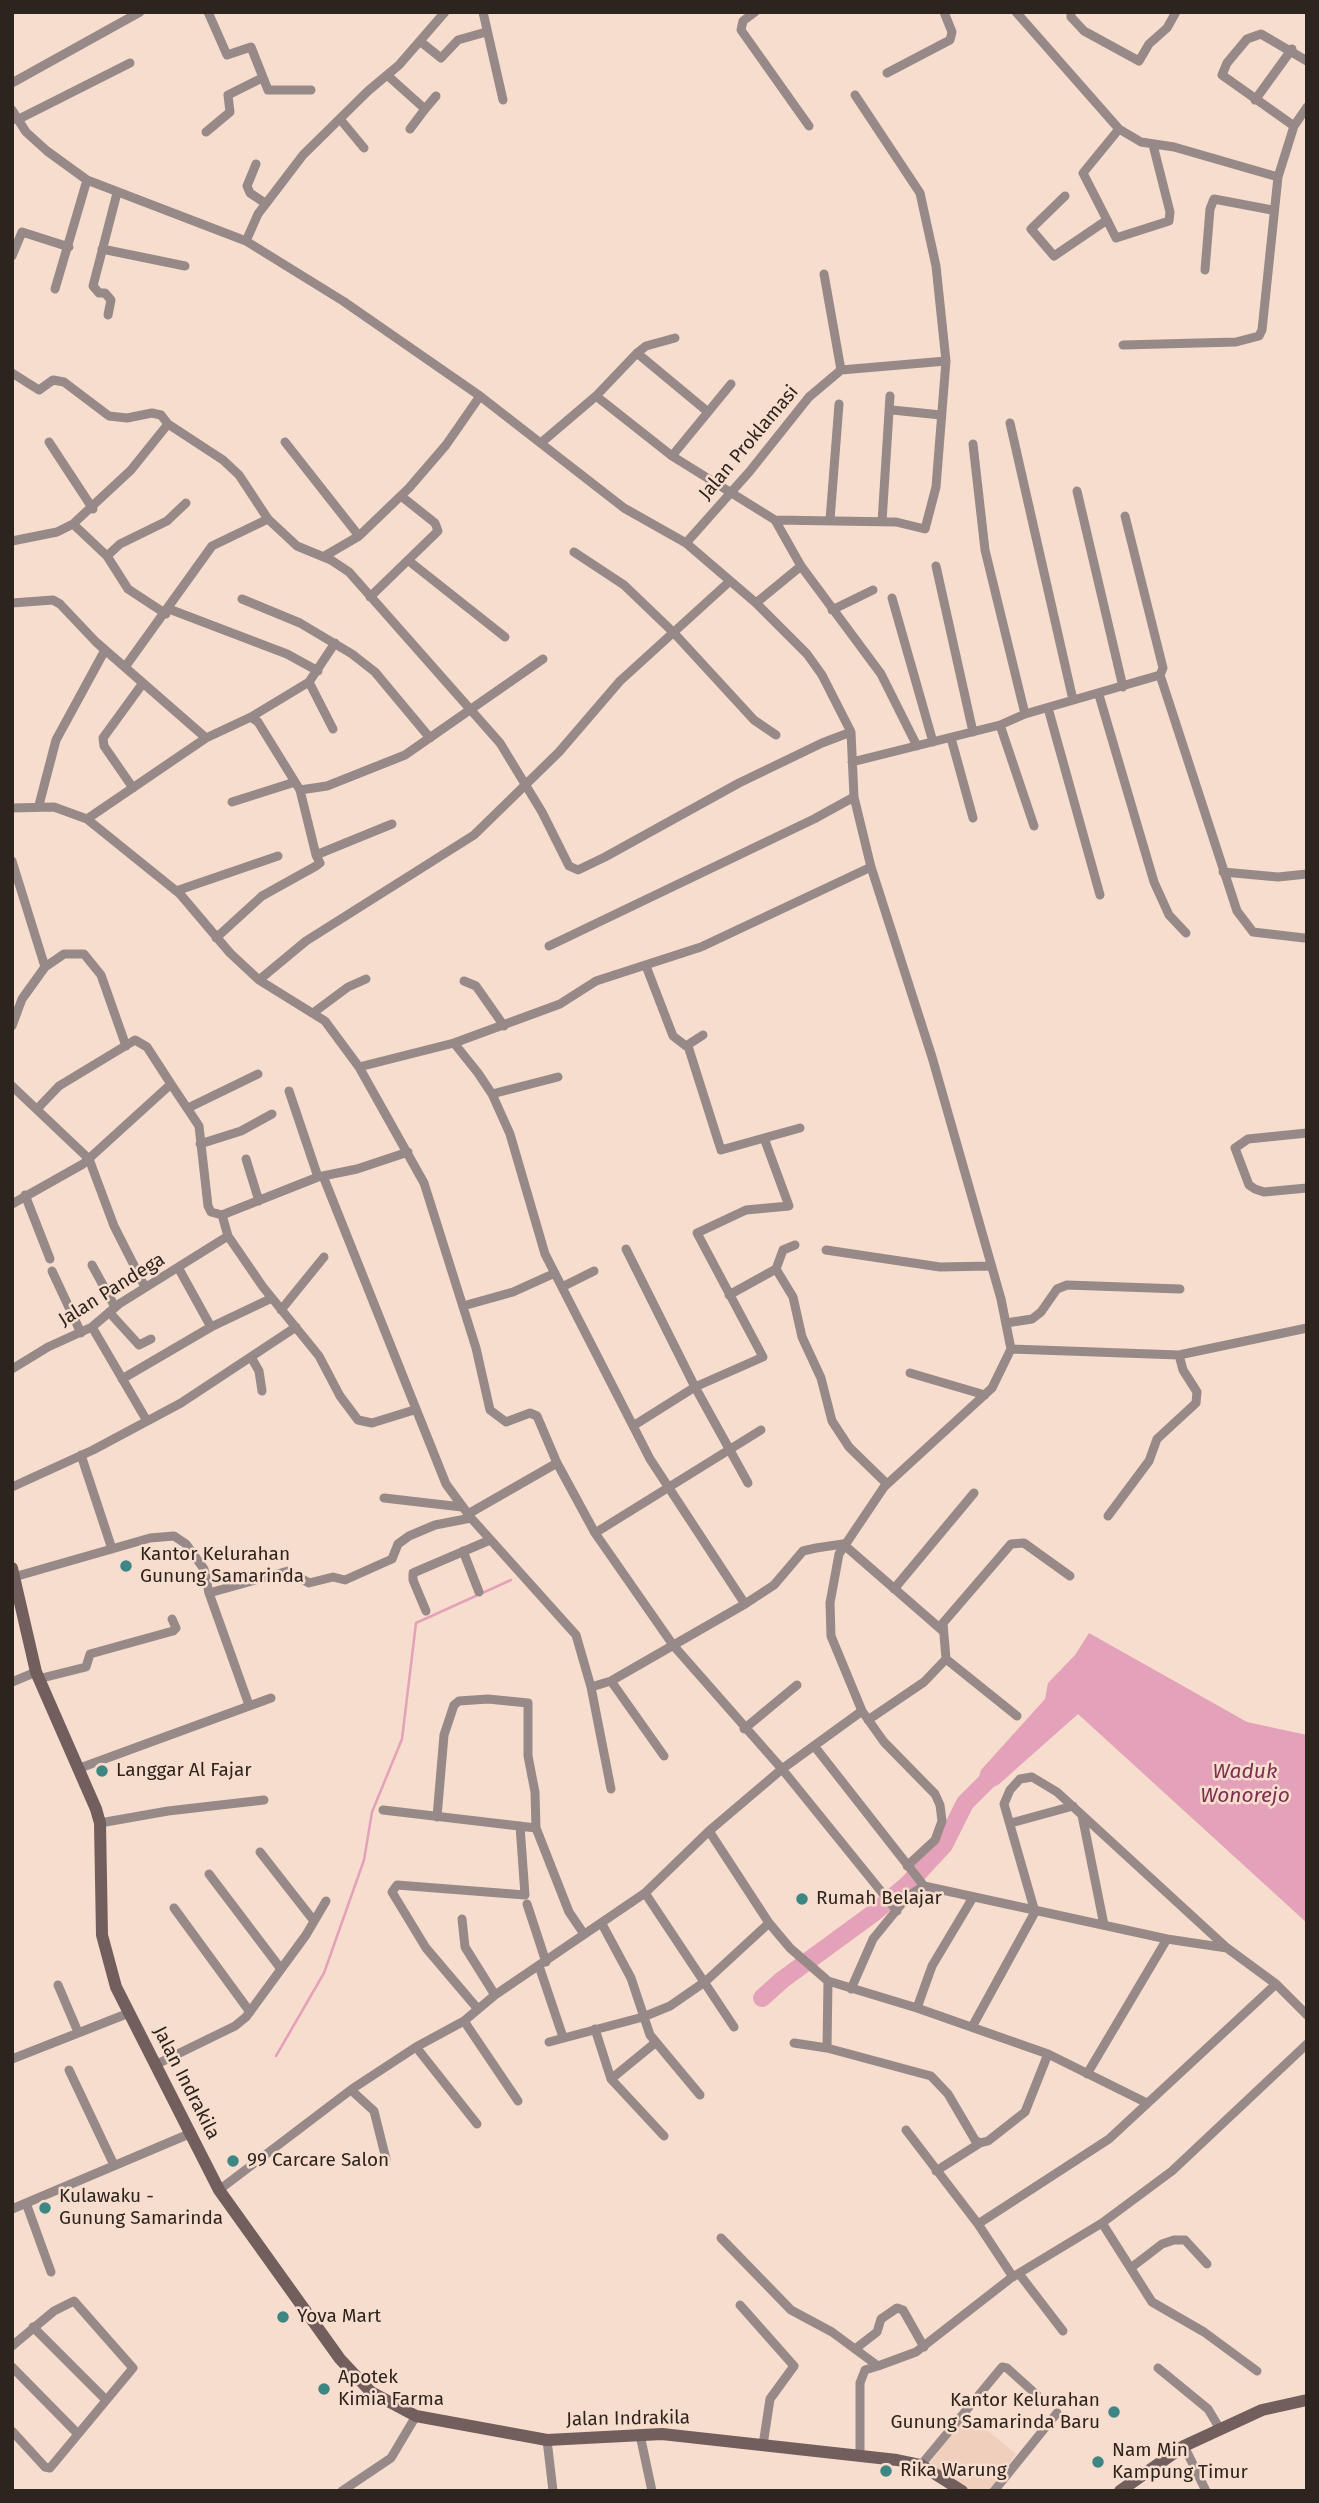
<!DOCTYPE html>
<html>
<head>
<meta charset="utf-8">
<style>
	body { margin:0 }
	#map { position:relative; width:1319px; height:2503px; overflow:hidden; background:#f7ddcd; font-family:"Fira Sans",sans-serif }
	canvas { display:block }
	.frame { position:absolute; inset:0; border:14px solid #2e241e; pointer-events:none }
</style>
</head>
<body>
<div id="map">
<canvas width="1319" height="2503"></canvas>
<div class="frame"></div>
</div>
<script>
const g = document.querySelector('canvas').getContext('2d');
g.lineJoin = 'round';
function fillPath(path, color) {
  g.fillStyle = color;
  g.fill(path, 'evenodd');
}
function shape(rows) {
  const path = new Path2D();
  for (const r of rows) {
    path.moveTo(r[0], r[1]);
    for (let i = 2; i < r.length; i += 2) path.lineTo(r[i], r[i + 1]);
  }
  return path;
}
function trace(path, color, width, dash) {
  g.strokeStyle = color;
  g.lineWidth = width;
  g.lineCap = dash ? 'butt' : 'round';
  g.setLineDash(dash || []);
  g.stroke(path);
}
function drawText(font, color, halo, rows, align = 'center') {
  g.font = font + ' "Fira Sans",sans-serif';
  g.lineWidth = 5;
  g.setLineDash([]);
  g.textBaseline = 'middle';
  g.strokeStyle = halo;
  g.fillStyle = color;
  for (const [text, x, y, turn = 0] of rows) {
    g.save();
    g.translate(x, y);
    g.rotate((+turn || 0) * Math.PI / 180);
    g.textAlign = isNaN(turn) ? turn : align;
    if (halo) g.strokeText(text, 0, 0);
    g.fillText(text, 0, 0);
    g.restore();
  }
}
const built = shape([
	[967,2413,1016,2454,989,2491,965,2491,930,2463]
]);
const water = shape([
	[1089,1633,1247,1722,1307,1735,1307,1923,1078,1714,998,1785,974,1794,981,1770,1045,1699,1048,1683,1075,1655]
]);
const stream = shape([
	[276,2056,324,1973,364,1860,372,1812,402,1739,416,1623,511,1580]
]);
const river = shape([
	[762,1998,782,1980,875,1912,908,1884,944,1845,965,1803,990,1778]
]);
const street = shape([
	[208,12,227,55,251,47,268,90,311,90],
	[483,12,503,100],
	[755,12,743,21,741,30,809,126],
	[1016,12,1119,129,1141,142,1174,147,1278,177],
	[1071,12,1071,17,1084,31,1139,61,1149,44,1167,28,1176,12],
	[421,42,441,58,458,40,486,32],
	[887,73,950,40,952,32,944,12],
	[387,75,425,109,436,96],
	[12,83,140,12],
	[1255,100,1292,49],
	[12,110,26,132,47,151,87,180,246,241,343,301,480,396,624,508,686,543,756,603,807,654,822,675,851,732,854,797],
	[340,119,364,148],
	[17,120,130,63],
	[1294,126,1222,75,1227,63,1247,39,1261,34,1307,61],
	[410,129,425,109],
	[206,132,230,112,228,95,262,78],
	[256,164,247,186,250,193,265,203],
	[1065,196,1031,229,1054,256,1107,220,1116,238,1169,221,1170,212,1153,145],
	[1107,220,1083,173,1119,129],
	[246,241,258,214,303,155,368,91,399,65,445,12],
	[102,249,185,266],
	[12,256,22,232,69,247],
	[1205,270,1210,209,1214,199,1272,210],
	[824,274,841,370],
	[55,289,87,180],
	[108,315,111,300,105,293,99,293,93,286,117,193],
	[1123,345,1236,342,1259,336,1262,330,1278,177,1294,126,1307,107],
	[637,353,708,412],
	[841,370,946,361,936,266,920,193,855,95],
	[12,373,39,390,53,380,64,382,109,416,127,418,152,413,161,415,168,424,223,460,239,475,268,519,297,546,331,560,349,572,500,743,542,812,569,866,578,870,605,857,739,783,822,743,851,732],
	[596,396,637,353,646,346,675,338],
	[892,410,941,415],
	[1010,423,1073,700],
	[49,442,93,509],
	[285,442,359,536],
	[542,442,596,396,672,456,775,520,896,522,925,529,936,487,946,361],
	[973,444,985,550,1025,714],
	[672,456,731,384],
	[1077,491,1123,687],
	[1125,516,1163,668,1160,675,1237,911,1253,932,1304,938],
	[775,520,801,566,881,674,917,746],
	[830,520,839,404],
	[882,522,890,396],
	[73,524,107,556,128,589,166,614],
	[12,541,57,532,73,524,131,470,168,424],
	[686,543,750,471,809,397,841,370],
	[574,552,624,585,674,633,754,720,776,735],
	[107,556,120,544,167,521,186,503],
	[323,557,359,536,409,488,446,445,480,396],
	[409,561,505,637],
	[936,566,973,732],
	[370,597,438,531,435,523,401,496],
	[892,598,933,742],
	[242,599,300,623,352,654,375,672,430,738],
	[12,603,53,600,60,604,96,642,206,738],
	[756,603,801,566],
	[169,609,287,654,318,671],
	[832,610,873,590],
	[125,667,212,546,268,519],
	[309,682,333,729],
	[1099,695,1154,882,1169,915,1186,933],
	[1048,708,1100,895],
	[251,717,258,722,300,790,327,786,405,755,543,659],
	[1000,725,1034,826],
	[951,738,973,818],
	[852,762,1000,725,1025,714,1160,675],
	[133,788,104,746,103,738,143,683],
	[300,790,316,855,392,824],
	[232,802,295,782],
	[39,805,56,740,105,650],
	[12,808,54,807,87,819,180,894,230,953,259,980,325,1021,359,1067,424,1183,476,1348,490,1410,506,1422,530,1413,537,1416,557,1463,595,1533,673,1645,782,1769,897,1911],
	[87,819,206,738,251,717,309,682,335,643],
	[12,861,45,967],
	[1223,872,1278,877,1307,874],
	[176,891,278,856],
	[216,938,262,896,316,866,320,863,316,855],
	[549,946,814,819,854,797,871,867,932,1057,1001,1299,1011,1349,992,1388,884,1487,839,1554,830,1603,831,1636,862,1711,884,1742,935,1794,940,1805,942,1821,935,1840,907,1866],
	[646,966,673,1036,686,1046,703,1035],
	[259,980,306,941,474,835,559,752,620,681,730,581],
	[464,981,476,986,504,1026],
	[313,1013,348,987,366,979],
	[12,1026,22,999,45,967,64,954,84,954,101,975,126,1046],
	[454,1043,560,1004,596,981,701,947,871,867],
	[688,1046,721,1150,800,1128],
	[359,1067,454,1043,478,1073,492,1094,510,1134,545,1254,650,1459,745,1604],
	[171,1084,199,1126,208,1206,211,1212,222,1215],
	[12,1086,89,1159,114,1226,145,1287],
	[289,1091,318,1177],
	[492,1094,558,1077],
	[188,1108,258,1074],
	[1307,1133,1248,1139,1235,1148,1249,1185,1255,1189,1264,1192,1307,1188],
	[200,1144,241,1131,272,1114],
	[408,1152,357,1169,318,1177,222,1215,228,1236,263,1287,319,1356,340,1396,358,1420,372,1423,414,1410],
	[246,1159,259,1201],
	[323,1176,446,1484,471,1518,576,1635,591,1687,611,1789],
	[25,1195,50,1259],
	[12,1204,83,1164,171,1084,147,1047,135,1040,59,1086,38,1108],
	[795,1245,783,1250,776,1269,793,1297,802,1337,821,1378,832,1421,849,1447,887,1484],
	[626,1249,695,1387,748,1483],
	[826,1250,940,1267,991,1266],
	[92,1265,115,1307],
	[179,1269,211,1327],
	[52,1271,81,1333],
	[562,1287,594,1271],
	[729,1295,776,1269],
	[463,1306,513,1292,555,1273],
	[281,1310,324,1257],
	[109,1312,139,1345,151,1339],
	[1006,1323,1032,1319,1041,1312,1057,1289,1067,1285,1180,1289],
	[92,1327,147,1421],
	[1011,1349,1179,1355,1307,1328],
	[251,1357,259,1371,262,1391],
	[12,1369,48,1347,92,1327,119,1304,228,1236],
	[910,1373,985,1395],
	[122,1379,211,1327,272,1298],
	[633,1426,695,1387,763,1357,697,1233,746,1210,789,1206,764,1138],
	[81,1455,112,1549],
	[12,1487,93,1450,181,1403,296,1327],
	[384,1498,462,1507],
	[468,1514,557,1463],
	[1108,1516,1149,1461,1157,1439,1196,1403,1197,1392,1183,1370,1179,1355],
	[595,1533,761,1430],
	[463,1551,479,1592],
	[14,1577,150,1538,174,1536,186,1544,204,1569,209,1593,249,1705],
	[894,1589,974,1493],
	[209,1593,288,1571,309,1583,333,1577,345,1580,392,1559,398,1544,409,1536,435,1525,471,1518],
	[426,1611,413,1580,413,1573,490,1540],
	[946,1659,1017,1716],
	[38,1679,86,1667,90,1654,173,1631,176,1628,172,1619],
	[611,1681,664,1756],
	[12,1682,36,1672],
	[591,1687,611,1681,745,1604,774,1585,803,1551,816,1548,843,1544,943,1631],
	[868,1720,924,1682,946,1659,943,1623,1011,1544,1024,1543,1070,1576],
	[744,1729,797,1685],
	[815,1747,924,1886],
	[80,1768,271,1698],
	[383,1810,536,1828],
	[1082,1815,1104,1925],
	[437,1817,444,1735,454,1705,459,1701,488,1699,528,1703,528,1756,535,1792,536,1828,569,1912,584,1934],
	[100,1823,168,1811,264,1800],
	[1011,1823,1073,1806],
	[709,1831,769,1923,790,1948,828,1981,917,2008,1048,2054],
	[260,1852,314,1921],
	[209,1874,281,1969],
	[645,1893,734,2027],
	[527,1904,546,1962],
	[174,1908,250,2012],
	[462,1919,465,1947,495,1995],
	[602,1924,631,1978,650,2035,700,2095],
	[539,1966,563,2037],
	[828,1981,827,2048,931,2076,948,2094,975,2140,980,2143,988,2141,1025,2112,1048,2054,1147,2103],
	[58,1985,78,2032],
	[851,1989,873,1939,908,1896,924,1886,1167,1939,1227,1948],
	[477,2008,426,1948,392,1892,397,1885,525,1895,520,1826],
	[917,2008,932,1966,972,1899],
	[464,2021,518,2101],
	[972,2027,1035,1912,1004,1804,1010,1790,1020,1779,1032,1777,1057,1792,1227,1948,1276,1984,1307,2015],
	[595,2029,611,2079,664,2136],
	[549,2042,643,2017,670,2006,706,1981,769,1923],
	[794,2043,827,2048],
	[416,2047,477,2124],
	[12,2059,129,2013],
	[155,2065,235,2026,246,2017,306,1935,326,1901],
	[69,2070,114,2165],
	[1087,2074,1167,1939],
	[611,2079,655,2043],
	[351,2090,374,2111,386,2159],
	[906,2130,978,2224,1013,2277],
	[936,2171,980,2143],
	[219,2190,352,2089,416,2047,464,2021,495,1995,645,1893,709,1831,782,1769,862,1711],
	[26,2203,51,2272],
	[12,2209,189,2134],
	[978,2224,1109,2139,1276,1984],
	[721,2238,791,2310,832,2332,878,2366,916,2352,1011,2278,1102,2223],
	[1132,2267,1162,2244,1174,2240,1185,2240,1207,2264],
	[1020,2275,1063,2331],
	[740,2305,794,2366,770,2399,763,2445],
	[33,2327,105,2399],
	[12,2346,54,2311,74,2301,133,2368,50,2468,45,2467,12,2431],
	[855,2349,877,2332,881,2319,897,2308,903,2310,924,2347],
	[12,2367,77,2433],
	[1158,2368,1208,2409,1220,2429],
	[1257,2371,1204,2332,1152,2302,1102,2223,1172,2171,1307,2044],
	[640,2435,652,2491],
	[547,2440,553,2491],
	[1184,2446,1206,2491],
	[860,2457,860,2383,865,2370,878,2366],
	[921,2465,1002,2367,1007,2368,1038,2396],
	[342,2491,391,2458,416,2416],
	[994,2491,1057,2413]
]);
const secondary = shape([
	[12,1568,36,1672,96,1809,100,1823,102,1935,116,1987,219,2190,340,2359,371,2392,416,2416,547,2440,662,2434,897,2460,921,2465,962,2491],
	[1120,2491,1184,2446,1262,2410,1307,2400]
]);
const markers = [
	[126,1566,7,"#3d8684"],
	[102,1771,7,"#3d8684"],
	[802,1899,7,"#3d8684"],
	[233,2161,7,"#3d8684"],
	[45,2208,7,"#3d8684"],
	[283,2317,7,"#3d8684"],
	[324,2389,7,"#3d8684"],
	[1114,2412,7,"#3d8684"],
	[1098,2462,7,"#3d8684"],
	[886,2471,7,"#3d8684"]
];
const streetNames = [
	["Jalan Proklamasi",749,443,-50],
	["Jalan Pandega",112,1290,-32],
	["Jalan Indrakila",186,2083,63],
	["Jalan Indrakila",628,2419,-1]
];
const poiNames = [
	["Kantor Kelurahan",140,1555],
	["Gunung Samarinda",140,1577],
	["Langgar Al Fajar",116,1771],
	["Rumah Belajar",816,1899],
	["99 Carcare Salon",247,2161],
	["Kulawaku -",59,2197],
	["Gunung Samarinda",59,2219],
	["Yova Mart",297,2317],
	["Apotek",338,2378],
	["Kimia Farma",338,2400],
	["Kantor Kelurahan",1100,2401,"right"],
	["Gunung Samarinda Baru",1100,2423,"right"],
	["Nam Min",1112,2451],
	["Kampung Timur",1112,2473],
	["Rika Warung",900,2471]
];
const waterNames = [
	["Waduk",1245,1772],
	["Wonorejo",1245,1796]
];
fillPath(built, '#f0d0bc');
fillPath(water, '#e4a1ba');
trace(stream, '#e4a1ba', 2.5);
trace(river, '#e4a1ba', 18);
trace(street, '#968988', 9);
trace(secondary, '#715e5d', 12);
for (const [x, y, r, color] of markers) {
  const dot = new Path2D();
  dot.arc(x, y, r, 0, 2 * Math.PI);
  g.fillStyle = color;
  g.fill(dot);
  trace(dot, '#f7ddcd', 2.5);
}
drawText('19px', '#2e241e', '#f7ddcd', streetNames);
drawText('19px', '#2e241e', '#f7ddcd', poiNames, 'left');
drawText('italic 21px', '#7d2f52', '#f7ddcd', waterNames);
</script>
</body>
</html>
